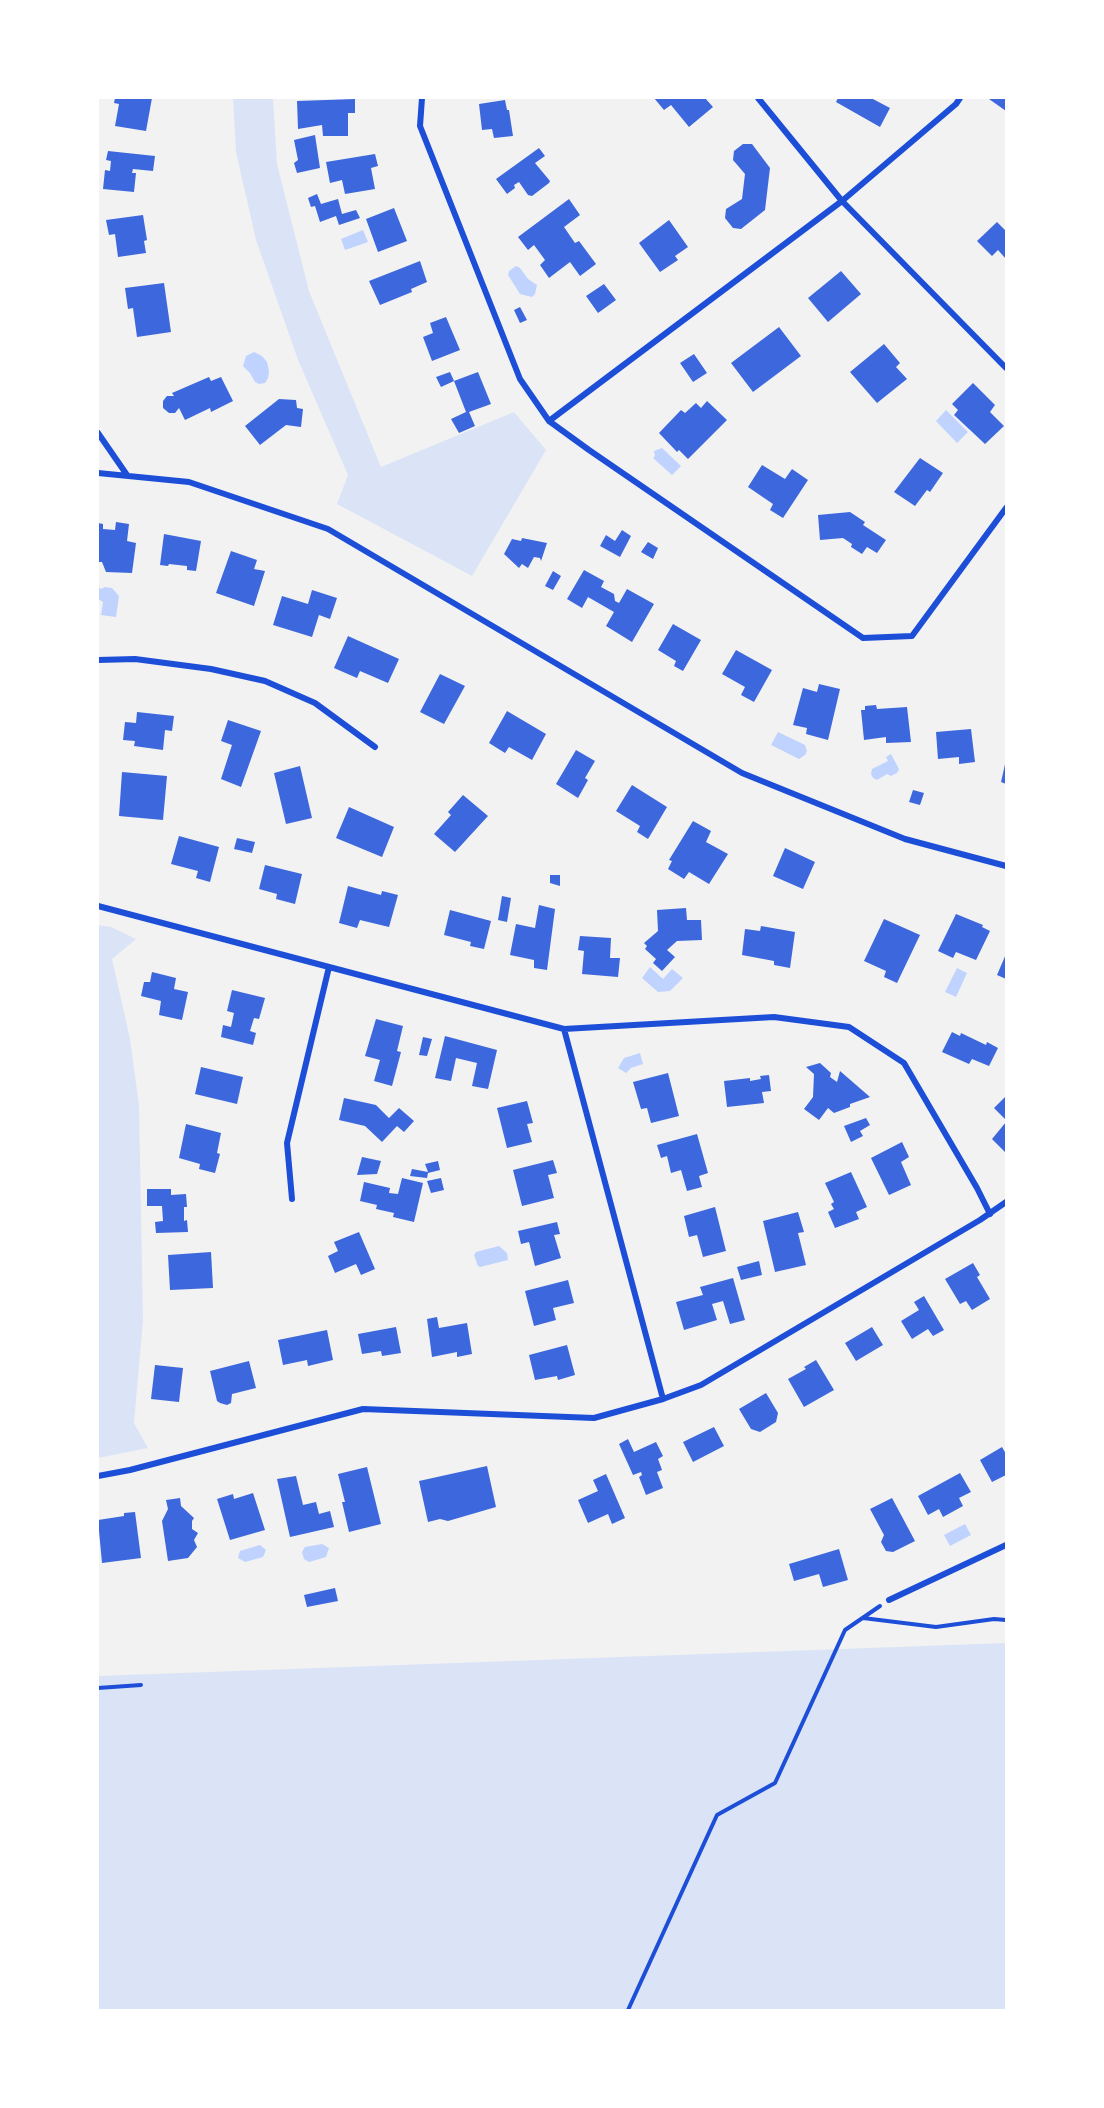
<!DOCTYPE html>
<html>
<head>
<meta charset="utf-8">
<style>
	body { margin:0 }
	#map { position:relative; width:1104px; height:2108px; overflow:hidden; background:#f2f2f2; font-family:Raleway,sans-serif }
	canvas { display:block }
	.frame { position:absolute; inset:0; border:99px solid #fff; pointer-events:none }
</style>
</head>
<body>
<div id="map">
<canvas width="1104" height="2108"></canvas>
<div class="frame"></div>
</div>
<script>
const g = document.querySelector('canvas').getContext('2d');
g.lineJoin = 'round';
function fillPath(path, color) {
  g.fillStyle = color;
  g.fill(path, 'evenodd');
}
function shape(rows) {
  const path = new Path2D();
  for (const r of rows) {
    path.moveTo(r[0], r[1]);
    for (let i = 2; i < r.length; i += 2) path.lineTo(r[i], r[i + 1]);
  }
  return path;
}
function trace(path, color, width, dash) {
  g.strokeStyle = color;
  g.lineWidth = width;
  g.lineCap = dash ? 'butt' : 'round';
  g.setLineDash(dash || []);
  g.stroke(path);
}
const green = shape([
	[233,98,273,98,277,164,309,291,381,467,514,412,546,450,472,576,337,504,348,475,298,360,256,240,236,152],
	[98,925,111,927,136,939,112,959,130,1039,139,1105,143,1320,134,1423,148,1448,98,1458],
	[1006,1643,1006,2010,98,2010,98,1676]
]);
const water = shape([
	[363,230,368,242,345,250,341,239],
	[516,266,520,268,528,279,537,285,535,294,532,297,520,294,508,275,509,271],
	[254,352,262,356,267,362,269,371,268,378,265,383,259,384,255,382,250,373,243,366,246,356],
	[946,410,968,432,957,443,936,421],
	[662,448,681,466,672,475,653,458,655,456,654,451],
	[98,587,101,589,105,587,112,588,119,596,116,617,101,615,103,602,98,599],
	[778,732,805,745,807,751,805,755,799,759,771,745],
	[891,754,899,769,897,773,891,776,887,774,877,780,873,778,871,774,872,769,888,761,886,757],
	[650,967,663,979,672,969,683,978,670,991,658,992,642,978],
	[957,968,967,973,956,997,945,992],
	[640,1053,643,1064,631,1068,626,1073,618,1068,624,1058],
	[499,1246,507,1253,508,1260,480,1267,478,1266,474,1255,476,1252],
	[965,1524,971,1535,950,1546,944,1535],
	[322,1544,329,1548,326,1557,309,1562,304,1559,302,1552,305,1547],
	[260,1545,266,1550,263,1557,245,1562,238,1558,240,1551]
]);
const building = shape([
	[115,98,152,98,146,131,115,126,119,104,114,103],
	[654,98,705,98,713,107,689,127,671,105,664,110],
	[838,98,871,98,890,108,880,127,836,102],
	[990,98,1006,98,1006,111,989,99],
	[355,99,355,113,348,113,348,136,323,136,322,125,298,129,297,101],
	[505,100,507,110,509,110,513,136,494,138,492,129,482,130,479,104],
	[315,135,320,168,297,173,294,163,298,160,294,140],
	[743,144,752,144,770,168,765,210,741,229,733,228,725,218,726,209,742,199,745,174,733,160,734,151],
	[539,148,545,156,535,163,550,181,549,183,532,196,528,195,519,182,514,185,515,188,507,194,496,179],
	[108,151,155,156,153,171,133,169,132,173,136,173,134,192,103,189,105,170,110,171,111,161,106,160],
	[375,154,378,166,371,168,375,189,345,194,342,180,330,183,326,162],
	[317,194,321,204,338,199,342,214,356,210,360,218,339,225,336,216,320,222,315,206,311,207,308,198],
	[569,199,580,215,564,227,575,243,579,241,596,264,580,276,570,262,549,278,540,265,545,260,534,245,528,250,518,237],
	[394,208,407,241,378,252,366,219],
	[143,215,147,240,144,241,146,253,118,257,115,234,109,235,106,220],
	[669,220,688,247,675,256,678,260,660,272,639,243],
	[997,222,1006,231,1006,259,998,250,992,256,977,241],
	[420,261,427,282,411,289,412,292,380,305,369,281],
	[841,271,861,294,828,322,808,298],
	[164,283,171,332,137,337,133,308,128,309,125,288],
	[604,284,616,300,598,313,586,296],
	[520,307,527,320,520,323,514,310],
	[446,317,460,350,432,361,423,337,433,333,430,323],
	[779,327,801,356,753,392,731,363],
	[884,344,900,363,896,367,907,379,877,403,850,372],
	[694,354,707,373,693,382,680,363],
	[450,372,454,381,441,387,436,377],
	[478,372,491,404,469,412,475,426,459,433,451,419,466,412,454,381],
	[209,377,211,381,221,377,233,401,211,412,210,408,185,420,179,408,175,413,169,413,163,408,163,401,167,396,174,396,172,393],
	[973,383,995,405,990,412,1004,426,985,444,954,415,958,410,952,404],
	[279,399,296,400,297,408,303,409,301,427,286,425,260,445,245,426],
	[707,401,727,420,688,459,679,450,677,452,659,433,681,410,685,413,696,403,701,408],
	[920,458,943,473,930,492,927,490,915,506,894,492],
	[762,465,785,479,792,469,808,480,783,518,770,510,773,504,748,487],
	[850,512,865,522,863,525,886,540,877,553,867,547,862,554,851,547,852,544,843,538,820,540,818,515],
	[116,522,129,524,127,541,136,543,132,573,106,572,102,562,98,562,98,523,103,524,103,529,115,530],
	[622,530,631,536,620,557,600,546,606,535,615,541],
	[164,534,201,541,196,571,187,570,187,566,169,564,168,566,160,565],
	[522,538,547,543,541,561,540,558,534,557,528,568,522,564,519,568,504,554,512,539,521,541],
	[648,542,658,548,653,559,641,552],
	[231,551,257,560,254,569,265,571,254,606,216,593],
	[584,570,604,581,601,587,614,594,615,601,619,603,627,589,654,604,632,642,606,626,614,612,588,597,582,608,567,599],
	[553,571,561,576,553,590,545,586],
	[312,590,337,598,330,619,319,615,312,637,273,625,282,596,308,604],
	[673,624,701,640,683,671,674,666,676,661,658,650],
	[348,636,399,659,388,683,360,671,357,678,334,668],
	[736,650,772,670,754,702,741,695,745,687,722,674],
	[440,674,465,686,444,724,420,712],
	[819,684,840,689,828,740,806,734,807,728,793,725,803,688,817,692],
	[876,705,877,709,907,707,911,742,886,743,886,737,864,740,861,710,865,710,865,706],
	[507,711,546,734,532,760,509,747,505,753,489,743],
	[137,712,174,716,172,731,165,730,163,750,134,746,135,741,123,740,125,722,136,723],
	[228,720,261,731,241,787,221,779,232,745,221,741],
	[971,729,975,762,959,764,959,757,938,759,936,732],
	[576,750,595,761,585,778,588,780,578,798,556,784],
	[1006,760,1006,784,1001,782],
	[300,766,312,818,286,824,274,773],
	[122,772,167,776,163,820,119,816],
	[632,785,667,807,648,839,637,832,640,826,616,811],
	[913,790,924,793,920,805,909,802],
	[463,795,488,816,455,852,434,834,451,815,448,812],
	[349,807,394,827,382,857,336,838],
	[693,821,711,831,706,842,728,854,709,884,689,872,684,879,668,869,672,861,669,860],
	[179,836,219,847,210,882,196,878,198,871,171,864],
	[237,838,255,842,252,853,234,849],
	[785,848,815,862,803,889,773,876],
	[265,865,302,874,295,904,276,899,277,894,259,889],
	[550,875,560,875,560,886,550,883],
	[348,886,381,895,382,891,398,895,389,927,360,920,357,928,339,923],
	[502,896,511,898,507,922,498,920],
	[539,905,555,909,547,970,534,968,534,960,510,955,516,924,535,928],
	[686,908,687,920,701,920,702,940,677,941,667,950,675,957,662,971,653,963,656,959,645,949,647,946,644,943,658,931,657,910],
	[450,910,491,921,484,949,470,946,471,942,444,935],
	[956,914,983,925,982,927,990,931,976,960,956,952,953,958,938,951],
	[884,919,920,935,897,983,884,977,886,971,864,961],
	[761,926,795,932,790,968,774,965,774,961,742,955,745,929,760,931],
	[580,936,611,938,610,958,620,958,618,977,582,974,584,951,578,950],
	[1006,954,1006,979,997,975],
	[152,972,176,978,174,989,188,992,182,1020,159,1015,161,1001,141,996,144,982,150,982],
	[232,990,265,998,259,1019,254,1018,250,1031,256,1033,253,1045,221,1037,223,1025,231,1027,234,1013,227,1011],
	[376,1019,403,1026,397,1051,401,1052,392,1086,374,1081,380,1060,365,1056],
	[952,1032,960,1036,961,1033,986,1045,987,1042,998,1048,989,1066,972,1059,969,1064,942,1052],
	[445,1036,497,1050,488,1089,472,1086,477,1063,456,1058,451,1081,435,1078],
	[423,1037,432,1039,427,1056,419,1055],
	[820,1063,831,1073,830,1077,837,1082,840,1071,870,1097,850,1104,850,1107,834,1113,828,1108,819,1120,804,1109,813,1097,814,1074,806,1067],
	[201,1067,243,1077,237,1104,195,1094],
	[668,1073,679,1116,651,1123,647,1108,641,1109,633,1082],
	[769,1075,771,1091,762,1092,764,1103,727,1107,724,1081,750,1078,750,1081,761,1079,760,1076],
	[1006,1096,1006,1120,994,1108],
	[344,1098,376,1105,389,1118,399,1108,414,1121,404,1132,397,1126,382,1142,365,1126,339,1120],
	[527,1101,533,1123,527,1124,532,1142,507,1148,497,1108],
	[866,1118,870,1125,860,1131,863,1136,851,1142,844,1126],
	[1006,1122,1006,1153,992,1139],
	[186,1124,221,1133,217,1153,220,1154,215,1173,199,1169,200,1164,179,1158],
	[697,1134,708,1173,699,1176,702,1187,687,1191,681,1170,671,1173,667,1156,661,1158,657,1145],
	[902,1142,909,1157,901,1162,911,1185,889,1195,871,1158],
	[362,1157,381,1161,377,1174,357,1175],
	[553,1160,557,1173,548,1175,554,1198,522,1206,513,1170],
	[438,1161,440,1170,428,1173,427,1178,410,1176,412,1169,428,1172,425,1164],
	[851,1172,867,1207,856,1212,859,1219,835,1228,828,1212,834,1209,831,1204,834,1202,825,1183],
	[402,1178,423,1183,414,1222,393,1217,394,1213,376,1209,377,1205,360,1201,364,1182,390,1188,389,1193,398,1194],
	[441,1178,444,1190,431,1193,427,1181],
	[147,1189,171,1189,171,1195,186,1194,187,1207,184,1207,184,1221,187,1220,188,1232,156,1233,155,1222,163,1221,162,1206,147,1206],
	[715,1207,726,1251,703,1257,697,1235,689,1237,684,1216],
	[798,1212,804,1232,798,1233,806,1265,775,1272,763,1221],
	[557,1222,560,1234,554,1235,561,1258,535,1266,529,1242,521,1244,518,1231],
	[359,1232,375,1269,361,1275,356,1264,335,1273,328,1256,338,1251,334,1242],
	[211,1252,213,1288,170,1290,168,1255],
	[759,1261,762,1275,741,1280,737,1267],
	[973,1263,980,1275,977,1277,990,1299,972,1310,966,1301,960,1304,945,1279],
	[733,1278,745,1320,730,1324,723,1301,712,1304,717,1320,684,1330,676,1302,703,1295,700,1287],
	[568,1280,574,1303,553,1308,556,1320,534,1326,525,1291],
	[924,1296,944,1330,933,1336,928,1329,912,1339,901,1321,919,1310,914,1302],
	[437,1317,439,1328,467,1323,472,1354,457,1357,457,1352,432,1357,427,1319],
	[396,1327,401,1353,382,1356,381,1351,362,1354,358,1334],
	[872,1327,883,1345,856,1361,845,1343],
	[327,1330,333,1360,308,1366,307,1360,283,1365,278,1340],
	[567,1345,575,1375,558,1380,557,1376,535,1380,529,1355],
	[816,1360,834,1390,804,1407,788,1379,806,1369,804,1367],
	[249,1361,256,1388,232,1394,231,1403,227,1405,220,1403,217,1401,210,1371],
	[155,1365,183,1368,179,1402,151,1399],
	[766,1393,778,1413,776,1422,760,1432,751,1429,739,1409],
	[714,1427,724,1446,693,1462,683,1442],
	[628,1439,634,1452,656,1442,663,1456,658,1459,662,1470,657,1472,663,1488,646,1495,639,1477,642,1475,641,1472,633,1475,619,1444],
	[1002,1447,1006,1454,1006,1475,992,1482,980,1460],
	[487,1466,496,1507,448,1521,440,1519,428,1522,419,1481],
	[367,1467,381,1524,349,1532,342,1502,345,1502,338,1474],
	[960,1473,971,1492,959,1498,963,1506,943,1517,939,1509,928,1515,918,1496],
	[606,1474,625,1518,612,1524,608,1514,588,1523,578,1500,598,1491,593,1480],
	[296,1476,303,1505,316,1502,319,1514,330,1511,334,1527,290,1537,277,1479],
	[253,1493,265,1530,230,1540,217,1499,233,1494,234,1499],
	[180,1498,181,1506,194,1518,192,1521,192,1529,198,1533,194,1540,197,1547,188,1558,168,1561,162,1521,168,1509,166,1500],
	[892,1498,915,1541,893,1552,886,1551,881,1542,884,1535,870,1509],
	[135,1512,141,1558,102,1563,98,1520,124,1516,124,1513],
	[839,1549,848,1580,823,1587,819,1574,794,1581,789,1564],
	[335,1588,338,1601,307,1607,304,1595]
]);
const path = shape([
	[863,1618,936,1627,994,1619,1006,1620],
	[98,1688,141,1685],
	[628,2010,717,1815,775,1783,845,1630,880,1606]
]);
const minor = shape([
	[422,98,420,126,520,379,549,421,589,450,863,638,912,636,1006,508],
	[758,98,842,201,1006,368],
	[549,421,842,201,956,104,960,98],
	[98,433,127,475],
	[98,473,189,482,328,529,742,773,905,839,1006,866],
	[98,660,135,659,211,669,265,681,315,703,375,747],
	[98,906,564,1029,774,1017,849,1027,904,1063,977,1188,990,1214],
	[564,1029,663,1399],
	[292,1199,287,1143,329,967],
	[98,1476,130,1470,363,1409,594,1418,663,1399,701,1385,980,1220,1006,1202],
	[889,1600,1006,1545]
]);
fillPath(green, '#dbe4f7');
fillPath(water, '#bfd3fe');
fillPath(building, '#3d67dc');
trace(path, '#1d4ed8', 4);
trace(minor, '#1d4ed8', 6);
</script>
</body>
</html>
